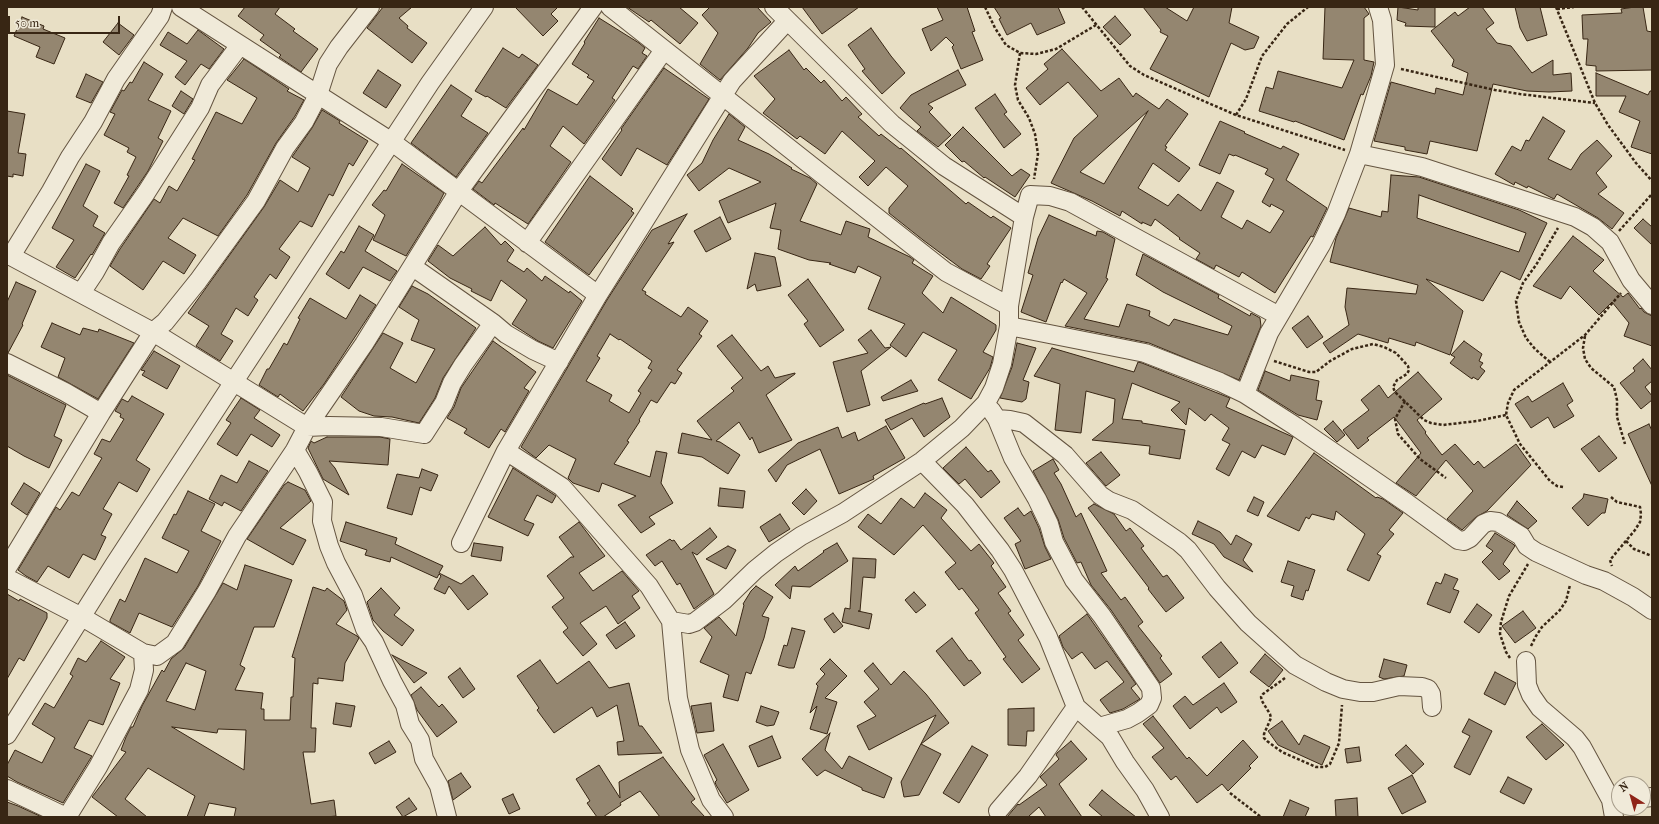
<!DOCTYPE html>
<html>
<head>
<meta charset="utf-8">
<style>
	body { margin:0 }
	#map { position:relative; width:1659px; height:824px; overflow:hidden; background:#e8dfc5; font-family:"IM FELL French Canon",serif }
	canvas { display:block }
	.frame { position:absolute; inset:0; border:8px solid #382614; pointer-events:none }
	.north { position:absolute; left:1611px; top:776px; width:40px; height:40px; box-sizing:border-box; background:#f0ead9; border:1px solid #a69c8a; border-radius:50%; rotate:323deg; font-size:11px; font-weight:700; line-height:16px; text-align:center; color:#382614 }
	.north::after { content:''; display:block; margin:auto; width:14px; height:18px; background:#8f2418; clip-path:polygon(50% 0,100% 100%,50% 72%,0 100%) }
	.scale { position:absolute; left:8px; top:16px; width:112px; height:18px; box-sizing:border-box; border:2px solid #382614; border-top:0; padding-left:5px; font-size:12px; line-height:14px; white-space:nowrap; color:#382614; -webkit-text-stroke:3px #f0ead9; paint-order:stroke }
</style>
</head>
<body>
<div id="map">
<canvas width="1659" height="824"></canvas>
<div class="frame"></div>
<div class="north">N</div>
<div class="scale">50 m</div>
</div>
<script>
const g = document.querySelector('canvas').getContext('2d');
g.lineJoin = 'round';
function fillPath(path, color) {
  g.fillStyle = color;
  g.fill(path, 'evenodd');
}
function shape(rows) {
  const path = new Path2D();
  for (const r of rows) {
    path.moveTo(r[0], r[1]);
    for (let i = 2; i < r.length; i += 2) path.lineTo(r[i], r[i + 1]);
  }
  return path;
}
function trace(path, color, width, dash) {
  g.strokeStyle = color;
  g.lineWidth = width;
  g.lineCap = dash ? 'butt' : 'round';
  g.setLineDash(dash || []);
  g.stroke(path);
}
const building = shape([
	[245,7,280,7,275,14,295,29,293,31,318,49,301,72,279,57,281,55,260,40,264,35,238,16,245,7],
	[383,7,412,7,399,18,408,26,407,28,427,43,412,63,367,28,383,7],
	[515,7,558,7,551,14,558,21,543,36,515,7],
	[627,7,679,7,698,23,680,44,651,20,649,22,627,7],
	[710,7,757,7,771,22,758,33,748,48,720,80,700,64,718,33,702,15,710,7],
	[802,7,859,7,822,34,802,7],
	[937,7,967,7,975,31,972,32,983,60,961,69,952,47,954,45,946,37,931,51,922,29,943,20,937,7],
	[994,7,1058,7,1065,23,1037,35,1031,23,1007,35,999,19,1001,18,994,7],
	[1143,7,1165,7,1187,21,1194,7,1232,7,1229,23,1259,37,1254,48,1245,50,1231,43,1209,97,1150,69,1168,36,1160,32,1161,30,1143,7],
	[1325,7,1364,7,1369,14,1364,18,1364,60,1374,62,1371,76,1363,95,1361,94,1344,140,1295,121,1294,122,1259,111,1266,87,1273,89,1278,71,1342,88,1354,60,1323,59,1325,7],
	[1398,7,1418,10,1418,7,1435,7,1435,27,1405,26,1406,23,1397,20,1398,7],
	[1470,7,1482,7,1494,23,1486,29,1497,43,1511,46,1532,73,1553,60,1553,75,1571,73,1572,91,1549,92,1527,91,1493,84,1477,151,1430,141,1427,154,1405,150,1405,147,1374,141,1391,82,1435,94,1436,88,1463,95,1468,73,1452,66,1454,60,1431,31,1455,12,1458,16,1470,7],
	[1515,7,1540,7,1547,35,1527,41,1520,28,1515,7],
	[1635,7,1643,7,1647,31,1652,32,1652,70,1596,71,1596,66,1586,65,1588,39,1583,39,1582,15,1622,13,1621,9,1635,7],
	[1115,16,1131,35,1120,45,1103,27,1115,16],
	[22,17,44,26,43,29,65,38,54,64,36,57,40,47,14,36,22,17],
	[599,18,639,43,645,48,642,53,647,56,638,69,633,66,612,98,615,100,584,144,563,126,550,146,571,162,528,224,495,203,494,205,473,189,479,181,482,183,523,128,524,130,548,89,577,105,594,81,587,77,589,75,572,64,585,43,584,42,599,18],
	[118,23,134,35,119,55,103,42,118,23],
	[871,28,891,56,905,73,882,94,862,71,865,69,848,45,871,28],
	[198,30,224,49,209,69,201,64,185,85,175,77,187,61,160,45,168,32,187,44,198,30],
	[503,48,519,58,522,54,538,65,506,108,487,96,486,97,475,91,503,48],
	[1062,49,1101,91,1119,78,1133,97,1136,93,1159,109,1167,99,1188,114,1165,146,1167,147,1165,150,1190,168,1179,182,1153,163,1138,188,1168,206,1178,194,1201,211,1217,182,1234,191,1221,217,1242,229,1247,220,1270,233,1284,211,1271,204,1270,207,1262,202,1274,179,1265,174,1268,169,1235,155,1234,156,1229,154,1220,174,1199,165,1220,121,1245,132,1244,133,1281,149,1283,146,1299,154,1286,180,1327,208,1313,237,1311,236,1275,293,1242,272,1239,277,1216,265,1214,269,1196,259,1200,253,1179,239,1180,238,1155,219,1151,226,1142,222,1142,224,1122,211,1120,216,1092,201,1051,183,1074,138,1098,116,1068,82,1040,105,1026,88,1048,69,1044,64,1062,49],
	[1148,111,1104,184,1080,172,1148,111],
	[789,50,804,70,806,68,821,83,824,80,842,101,846,97,862,114,858,117,879,136,881,134,900,149,901,148,966,204,968,202,991,218,993,216,1011,228,987,264,990,266,981,279,962,269,923,240,889,213,889,208,908,186,886,167,868,186,859,177,875,161,842,131,825,154,800,136,797,139,763,113,775,99,754,76,789,50],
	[244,59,289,89,287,91,304,100,295,116,276,143,247,195,218,236,183,218,168,238,196,255,184,274,163,261,143,290,110,266,120,249,154,199,160,203,169,186,177,191,195,160,192,159,216,112,242,124,257,98,227,80,244,59],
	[144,62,163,74,148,100,171,111,158,138,163,141,148,171,123,208,114,203,129,176,127,175,136,157,127,152,129,148,104,135,115,114,110,112,122,90,124,91,130,82,132,83,144,62],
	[664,68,709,99,667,165,637,148,621,176,602,159,622,130,621,129,664,68],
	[378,70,401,85,386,108,363,93,378,70],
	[958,70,966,85,928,104,933,108,929,112,951,135,938,147,917,131,921,127,900,108,911,95,958,70],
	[1596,73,1648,95,1650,91,1652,91,1652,154,1631,147,1640,121,1619,112,1626,96,1596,96,1596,73],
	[86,74,103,82,91,103,76,97,86,74],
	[451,85,472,99,461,116,488,133,456,177,411,143,451,85],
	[181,91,193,99,184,114,172,106,181,91],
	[995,94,1007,112,1004,114,1021,134,1004,148,975,108,995,94],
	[322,110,340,121,339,123,368,141,353,166,349,163,333,196,329,194,312,227,300,221,279,249,290,257,276,279,270,274,254,297,258,300,248,316,236,308,221,334,233,341,220,361,196,346,209,326,188,313,264,207,280,180,298,192,310,168,292,157,312,128,322,110],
	[7,111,25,114,18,153,26,154,23,176,13,174,13,177,7,176,7,111],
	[729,114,745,127,738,140,769,154,792,168,791,169,810,178,817,184,800,221,841,235,846,221,870,229,868,237,910,257,914,260,912,263,933,276,922,293,943,313,951,297,996,325,996,330,983,352,993,357,990,368,971,399,938,380,957,350,923,332,906,357,890,345,905,324,868,309,881,277,858,266,855,273,829,264,831,263,809,260,778,249,781,230,770,228,776,203,728,223,719,201,761,182,729,168,699,191,687,175,702,163,713,140,729,114],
	[1543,117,1565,131,1548,159,1571,170,1581,154,1597,140,1612,156,1596,173,1607,187,1598,194,1624,213,1612,229,1598,218,1557,194,1554,199,1528,186,1527,188,1515,182,1514,185,1495,174,1512,146,1521,151,1526,140,1529,141,1543,117],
	[963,127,1012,176,1021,169,1030,175,1015,197,985,177,984,178,964,161,962,162,945,145,963,127],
	[86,164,100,171,83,206,98,216,93,226,105,233,92,255,91,254,75,278,56,267,74,240,52,228,86,164],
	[402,164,444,193,439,203,406,256,373,240,385,215,372,205,384,190,386,191,402,164],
	[1391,175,1419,177,1519,210,1547,223,1520,280,1501,271,1483,301,1426,279,1463,311,1450,355,1416,342,1415,346,1389,338,1388,343,1358,334,1330,353,1323,343,1349,325,1345,307,1347,288,1416,294,1418,285,1330,262,1336,238,1349,208,1381,217,1382,211,1388,212,1391,175],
	[1419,195,1526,233,1519,252,1417,218,1419,195],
	[590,176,633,209,631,211,634,213,589,275,545,242,590,176],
	[687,214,668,244,674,242,642,290,646,292,645,294,681,317,688,307,708,321,699,334,702,336,677,370,682,373,675,384,671,382,657,403,651,400,639,420,640,421,627,441,629,442,614,464,650,477,656,451,667,453,661,483,673,503,649,517,655,524,641,533,618,505,636,496,602,483,599,492,573,483,568,478,576,459,549,445,536,458,521,447,607,300,652,230,687,214],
	[610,334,619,340,620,339,652,361,648,368,652,370,638,391,641,393,629,413,609,401,612,395,586,381,600,358,597,356,610,334],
	[1049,215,1096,236,1097,231,1103,232,1115,239,1106,278,1108,279,1084,319,1119,327,1127,304,1150,311,1149,316,1169,326,1174,319,1228,335,1232,326,1163,292,1136,275,1143,254,1219,295,1218,298,1250,316,1251,313,1260,318,1261,326,1239,380,1149,343,1065,326,1087,293,1064,279,1062,283,1061,282,1046,322,1021,312,1033,275,1028,273,1038,238,1049,215],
	[720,217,731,239,706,252,694,231,720,217],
	[1643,219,1652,227,1652,245,1634,228,1643,219],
	[359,226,374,235,365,251,397,271,390,281,363,267,349,289,326,274,341,251,344,253,359,226],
	[485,227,501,245,505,241,514,250,507,261,524,272,527,268,542,281,545,276,569,293,570,291,582,301,553,348,538,341,512,324,527,300,501,280,491,301,471,291,472,289,450,278,428,261,438,245,453,256,485,227],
	[1573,236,1604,260,1593,271,1623,297,1628,293,1640,309,1641,308,1644,312,1652,316,1652,346,1624,336,1629,323,1612,302,1599,315,1570,286,1561,299,1533,286,1573,236],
	[755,253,775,257,781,286,757,291,755,284,747,289,755,253],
	[808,279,844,330,820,347,804,324,808,321,788,295,808,279],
	[16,282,36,291,22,324,23,325,8,353,7,353,7,302,16,282],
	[412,286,428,294,476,328,443,378,435,398,419,423,392,417,374,416,359,411,341,397,383,333,403,343,390,368,416,383,435,349,411,340,419,320,399,307,412,286],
	[360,295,376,305,324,384,303,411,280,394,278,397,259,385,267,369,269,369,284,343,287,345,300,319,298,318,310,298,346,319,360,295],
	[1308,316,1323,337,1307,348,1292,328,1308,316],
	[52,323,80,335,83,328,98,332,99,329,134,343,98,399,58,377,65,358,41,347,52,323],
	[871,330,885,348,891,347,861,371,870,405,847,412,833,362,868,353,858,340,871,330],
	[732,335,761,371,768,366,775,378,795,373,795,374,766,395,792,440,759,453,752,437,750,440,739,422,716,441,720,442,740,455,728,474,702,457,678,453,682,433,712,440,697,421,734,391,731,388,743,378,717,346,732,335],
	[493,341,536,372,524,388,529,391,505,432,501,429,489,448,464,433,467,429,447,418,454,407,461,388,493,341],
	[1464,341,1482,354,1479,361,1483,363,1480,367,1485,371,1478,380,1473,377,1472,379,1450,363,1455,357,1451,355,1464,341],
	[1017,343,1036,348,1023,380,1029,382,1026,399,1022,402,1000,398,1012,367,1017,343],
	[1052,348,1134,372,1138,362,1142,363,1230,398,1226,407,1293,437,1285,455,1262,445,1255,458,1242,451,1229,476,1216,469,1230,444,1222,440,1229,428,1211,414,1205,421,1189,408,1186,425,1171,410,1180,402,1132,383,1122,419,1142,421,1142,423,1185,430,1180,459,1149,454,1150,446,1092,440,1113,423,1115,399,1086,391,1081,433,1055,430,1060,384,1034,376,1052,348],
	[154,351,180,366,167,389,142,375,145,371,141,370,154,351],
	[1643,359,1652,370,1652,381,1645,387,1652,396,1652,400,1641,409,1620,383,1635,371,1633,368,1643,359],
	[1265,371,1290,381,1291,375,1319,381,1316,400,1322,401,1317,420,1298,415,1258,390,1265,371],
	[1418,372,1442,399,1417,420,1426,432,1425,433,1442,455,1455,444,1474,465,1478,461,1484,468,1516,444,1531,465,1487,511,1476,517,1462,530,1447,519,1473,491,1446,460,1416,496,1396,483,1421,453,1394,417,1367,438,1369,440,1358,449,1343,430,1369,410,1361,400,1379,385,1388,398,1418,372],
	[7,375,66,405,54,436,62,440,49,468,24,456,7,446,7,375],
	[911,380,918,391,883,401,881,397,911,380],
	[1563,383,1573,401,1567,405,1574,416,1554,428,1548,417,1531,428,1515,404,1528,396,1532,402,1563,383],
	[132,396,164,414,136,460,150,469,137,492,119,482,103,509,112,514,101,535,106,537,95,560,83,554,69,578,48,566,37,582,26,576,18,570,56,507,60,510,72,492,79,496,102,458,94,454,102,439,110,442,124,419,120,417,121,414,115,411,122,399,128,402,132,396],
	[241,398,260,410,254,418,280,435,272,447,251,434,237,456,217,444,231,423,226,420,241,398],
	[942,398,950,417,924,437,912,418,891,430,885,420,924,403,925,404,942,398],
	[1333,421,1345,435,1337,442,1324,429,1333,421],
	[1649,424,1652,431,1652,486,1628,434,1649,424],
	[886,426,905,458,873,476,874,479,839,494,820,449,787,465,776,482,768,470,798,443,838,427,842,438,855,432,858,441,886,426],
	[1599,436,1617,458,1599,472,1581,449,1599,436],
	[327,437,380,437,390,439,388,465,329,461,335,468,349,495,323,479,308,448,311,441,314,443,327,437],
	[966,447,988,472,991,470,1000,482,981,498,965,479,959,484,943,468,966,447],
	[1101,452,1120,475,1106,486,1086,463,1101,452],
	[1314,453,1376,498,1377,497,1383,499,1403,513,1389,530,1394,534,1377,554,1381,556,1369,581,1347,570,1365,534,1336,511,1334,520,1312,514,1309,519,1306,517,1299,531,1267,516,1314,453],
	[1053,459,1059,470,1054,473,1061,484,1076,517,1081,513,1107,571,1101,573,1121,600,1125,597,1143,622,1138,626,1162,656,1160,658,1172,674,1160,683,1111,610,1091,585,1081,562,1077,563,1064,538,1058,519,1033,471,1053,459],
	[249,461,268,471,241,511,224,502,222,506,209,499,221,475,237,483,249,461],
	[513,468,556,496,552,503,537,495,524,520,534,524,528,536,488,517,513,468],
	[422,469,438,475,431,491,420,487,412,515,387,508,397,474,419,478,422,469],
	[288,482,305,490,311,501,280,528,306,540,293,565,247,539,284,485,288,482],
	[24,483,40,493,27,515,11,504,24,483],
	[720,488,745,491,743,508,718,506,720,488],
	[806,489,817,501,804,515,792,503,806,489],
	[188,491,215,504,201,531,221,541,198,586,172,627,139,613,130,633,110,622,110,620,120,599,125,602,145,558,177,573,189,551,162,538,174,514,176,515,188,491],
	[925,493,947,510,941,518,971,551,979,544,994,563,991,566,1006,587,998,593,1011,611,1008,613,1024,635,1018,640,1040,669,1022,683,1003,659,1006,657,975,613,979,610,962,588,959,590,945,572,956,563,923,525,894,555,858,527,868,514,881,524,901,498,914,508,925,493],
	[1584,494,1608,499,1605,513,1602,513,1588,526,1572,508,1583,498,1584,494],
	[1254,497,1264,502,1258,516,1247,511,1254,497],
	[1517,501,1537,521,1528,529,1507,515,1517,501],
	[1094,504,1114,514,1126,531,1130,528,1144,546,1141,548,1163,577,1167,575,1184,598,1166,612,1148,589,1149,588,1088,508,1094,504],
	[1018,508,1024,516,1031,511,1039,528,1045,547,1051,559,1025,569,1015,544,1021,541,1004,518,1018,508],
	[780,514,790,529,769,542,760,527,780,514],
	[1198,521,1220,532,1231,545,1236,535,1252,544,1243,560,1253,572,1224,557,1214,544,1192,534,1198,521],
	[346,522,397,538,395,544,443,566,439,573,461,584,473,575,488,594,468,610,449,586,445,594,434,589,441,576,439,574,437,578,391,557,390,562,365,555,367,550,340,541,346,522],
	[579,522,605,556,579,573,593,591,622,571,639,591,632,596,640,608,618,624,606,606,580,623,597,644,583,656,563,632,568,628,552,607,564,598,547,576,571,557,574,557,559,537,579,522],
	[710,528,717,537,697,555,692,552,714,594,694,609,680,583,677,585,662,561,655,566,646,555,670,539,672,541,674,540,681,550,710,528],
	[1495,533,1513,544,1515,546,1503,564,1510,571,1499,580,1482,562,1493,551,1486,546,1495,533],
	[474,543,503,547,501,561,471,556,474,543],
	[837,543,848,561,810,587,792,586,790,599,775,585,795,566,798,571,824,552,823,551,837,543],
	[728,546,736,550,726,569,706,559,728,546],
	[853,558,876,559,875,578,863,577,860,611,858,611,872,614,869,629,842,622,845,608,850,609,853,558],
	[1288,561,1315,570,1308,591,1306,590,1303,600,1291,596,1294,586,1281,582,1288,561],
	[245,565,292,580,274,627,254,627,240,665,245,668,235,690,263,693,261,709,264,709,264,720,290,720,291,697,293,697,295,658,292,657,313,587,325,591,327,588,344,601,347,610,336,624,357,636,359,638,345,663,343,681,318,678,318,684,313,683,311,728,316,728,315,752,303,752,311,804,334,800,336,816,326,817,234,817,236,808,209,803,204,817,187,817,195,796,148,768,125,799,147,817,118,817,92,797,126,752,121,750,126,737,131,727,133,727,142,706,162,670,164,672,171,659,184,648,223,583,237,590,245,565],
	[186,663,206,671,195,710,166,701,186,663],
	[172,727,217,733,218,729,246,730,244,770,172,727],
	[1445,574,1458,579,1453,589,1459,591,1450,613,1427,604,1436,582,1441,584,1445,574],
	[756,586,773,597,762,616,769,618,764,638,751,674,746,672,738,701,723,697,729,675,700,662,712,637,704,628,719,617,736,636,744,605,743,604,751,591,756,586],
	[381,588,400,608,394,615,414,630,402,646,383,631,373,620,367,602,381,588],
	[914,592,926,605,916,613,905,600,914,592],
	[7,594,19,601,20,599,47,613,47,618,24,661,19,658,7,679,7,594],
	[1477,604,1492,615,1479,633,1464,622,1477,604],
	[1523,611,1536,628,1515,643,1502,626,1523,611],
	[833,613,843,626,834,633,824,619,833,613],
	[1087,614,1136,684,1131,688,1140,699,1123,709,1110,713,1100,700,1124,682,1107,661,1095,669,1082,652,1072,659,1063,647,1059,636,1087,614],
	[625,622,635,636,616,649,606,635,625,622],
	[792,628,805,631,794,668,789,668,778,665,784,645,787,646,792,628],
	[952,638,969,661,971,660,981,673,964,686,936,651,952,638],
	[101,641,125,657,110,679,120,683,103,725,89,720,74,748,92,756,63,803,17,782,7,776,7,765,15,750,42,763,55,738,32,724,45,703,54,708,73,676,70,674,78,658,86,662,101,641],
	[1221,642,1238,663,1219,678,1202,657,1221,642],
	[1265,654,1283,670,1269,687,1250,672,1265,654],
	[392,655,427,673,414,683,392,655],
	[830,659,847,676,825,698,837,702,827,734,810,729,817,706,810,713,818,686,816,684,825,674,820,669,830,659],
	[1384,659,1407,665,1404,676,1384,679,1379,677,1384,659],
	[540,660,557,684,589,661,609,688,629,683,639,726,642,726,662,753,618,755,617,742,624,741,617,705,597,717,592,707,554,733,537,710,539,708,517,676,540,660],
	[873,663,891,685,904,671,926,694,949,723,921,744,941,754,919,795,904,797,901,782,936,715,869,750,857,726,876,716,864,702,879,689,864,671,873,663],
	[460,668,475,689,463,698,448,677,460,668],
	[1495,672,1516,683,1505,705,1484,694,1495,672],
	[1224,683,1237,702,1221,713,1217,707,1190,729,1173,706,1185,696,1193,705,1224,683],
	[421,687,439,707,442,704,457,722,437,737,417,710,411,695,421,687],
	[336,703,355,706,351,727,333,724,336,703],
	[711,703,714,731,697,733,691,706,711,703],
	[761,706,779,712,774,725,767,726,756,722,761,706],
	[1034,708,1034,731,1027,731,1026,746,1008,745,1008,709,1034,708],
	[1153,716,1187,759,1189,757,1207,776,1243,740,1258,757,1249,766,1251,768,1228,791,1222,784,1197,803,1176,776,1171,780,1152,757,1164,748,1143,724,1153,716],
	[1469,719,1492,731,1470,775,1454,767,1470,736,1462,732,1469,719],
	[1282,721,1299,745,1304,735,1330,747,1322,765,1278,745,1268,731,1282,721],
	[1542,724,1564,745,1546,760,1526,737,1542,724],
	[830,733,825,750,842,769,849,756,892,778,884,798,862,790,862,788,825,770,817,776,802,759,830,733],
	[772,736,781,758,758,767,749,746,772,736],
	[389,741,396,752,375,764,369,753,389,741],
	[1071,741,1087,759,1059,784,1082,817,1046,817,1039,807,1029,816,1030,817,1007,817,1018,804,1019,805,1047,785,1040,777,1059,759,1056,755,1057,753,1071,741],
	[723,744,749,790,727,803,716,785,715,782,717,780,704,755,723,744],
	[1406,745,1424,764,1413,774,1395,755,1406,745],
	[972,746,988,755,959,803,943,793,972,746],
	[1359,747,1361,761,1347,763,1345,749,1359,747],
	[663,757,695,799,691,802,705,817,660,817,640,791,620,803,621,805,603,817,597,817,587,803,590,801,576,779,599,765,620,798,619,782,663,757],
	[461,773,471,787,453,800,448,781,461,773],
	[1412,775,1426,802,1402,814,1388,788,1412,775],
	[1508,777,1532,789,1524,804,1500,792,1508,777],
	[1102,790,1119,804,1136,817,1103,817,1089,805,1102,790],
	[513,794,520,809,509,814,502,799,513,794],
	[409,798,417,809,403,817,396,807,409,798],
	[1357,798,1358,817,1336,817,1335,800,1357,798],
	[1290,800,1309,808,1305,817,1283,817,1290,800],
	[7,802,18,806,42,817,7,817,7,802]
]);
const path = shape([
	[985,7,995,28,1006,45,1020,53,1036,54,1056,49,1096,25],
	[1082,7,1130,66,1144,75,1236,115,1345,150],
	[1556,7,1595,103,1608,125,1636,163,1652,181],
	[1557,9,1574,7],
	[1020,53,1015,85,1018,100,1029,118,1035,134,1038,154,1034,179],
	[1401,69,1495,90,1520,94,1595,103],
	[1236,115,1246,99,1262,56,1287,24,1308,7],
	[1619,231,1652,194],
	[1585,336,1583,348,1585,359,1591,368,1614,387,1617,400,1617,417,1625,444],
	[1274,361,1309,372,1316,372,1330,361,1352,349,1373,344,1384,347,1396,353,1408,366,1409,370,1407,374,1397,380,1393,387,1395,392,1424,420,1431,423,1443,425,1477,421,1506,415],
	[1550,362,1535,349,1526,338,1519,322,1516,301,1523,283,1536,265,1558,228],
	[1405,401,1395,419,1398,434,1420,459,1446,478],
	[1563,487,1557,486,1550,481,1520,444,1506,415,1508,403,1514,390,1585,335,1621,293],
	[1611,497,1617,502,1640,507,1641,514,1640,522,1635,530,1610,560,1612,566],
	[1626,541,1634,549,1652,556],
	[1531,646,1536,636,1542,627,1560,610,1566,601,1570,585],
	[1510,658,1506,652,1500,634,1501,622,1509,596,1528,564],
	[1285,678,1263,694,1261,697,1262,701,1270,714,1271,718,1264,734,1264,738,1267,741,1282,752,1316,767,1325,767,1330,764,1339,743,1342,705],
	[1230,793,1261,817]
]);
const minor = shape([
	[181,7,392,142,598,295],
	[610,7,946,272,1009,306],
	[774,7,892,124,944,166,1024,217],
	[1359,154,1422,167,1575,217,1593,227,1610,242,1631,280,1652,305],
	[527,243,664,50],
	[7,254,153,332,307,427,364,344,459,191,593,7],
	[11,256,51,191,70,157,93,122,116,79,160,16,163,7],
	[413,267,493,323,506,334,533,350,559,362],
	[81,293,95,272,111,243,146,193,200,108,210,85,240,45],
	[1009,326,1145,353,1220,382,1245,394,1295,426,1407,503,1458,540,1464,541,1470,538,1483,524,1490,521,1498,522,1521,536,1527,546,1536,552,1586,575,1604,581,1633,597,1652,610],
	[7,363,65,392,101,413],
	[1245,394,1269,333,1321,245,1336,214,1359,154,1385,65,1382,20,1378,7],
	[991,410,997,419,1013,458,1037,499,1049,524,1054,542,1074,580,1102,616,1151,688,1152,698,1149,705,1138,713,1127,719,1099,727],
	[997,419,1010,420,1024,423,1065,455,1100,495,1109,501,1132,510,1179,542,1188,550,1217,588,1248,623,1295,665,1326,682,1343,689,1360,692,1373,692,1399,686,1422,687,1428,689,1431,694,1432,707],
	[295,450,308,472,323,502,322,521,329,546,336,563,353,595,365,629,374,642,392,681,405,705,410,724,420,740,424,759,439,786,447,817],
	[506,451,562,487,649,586,671,621,678,698,690,750,711,800,724,817],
	[922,461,965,505,1000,550,1013,570,1048,637,1076,707,1110,737,1125,762,1145,790,1160,817],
	[461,543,506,451,598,295,732,81,787,21],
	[7,568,101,413,153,332,165,322,198,281,256,201,285,148,304,122,318,95,328,64,339,47,370,7],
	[7,578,82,617,143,653,157,656,175,643,207,591,237,536,295,450,307,427,329,426,381,427,424,434,444,403,452,383,463,365,493,323],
	[671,621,689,624,695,622,724,600,755,570,776,553,801,536,843,513,922,461,962,428,986,403,994,388,1002,364,1009,326,1009,306,1024,217,1030,195,1050,196,1070,202,1279,316],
	[1526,661,1527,685,1531,695,1540,708,1575,738,1582,747,1611,800,1614,817],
	[7,735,114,565,233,383,430,83,484,7],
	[7,789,66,817],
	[1643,798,1652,797],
	[998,811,1028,776,1076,707],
	[67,817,98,767,139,690,144,670,143,653]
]);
fillPath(building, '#948670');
trace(building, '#382614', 1);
trace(minor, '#645440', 20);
trace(path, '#382614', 2.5, [3, 2]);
trace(minor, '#f0ead9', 18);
</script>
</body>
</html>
